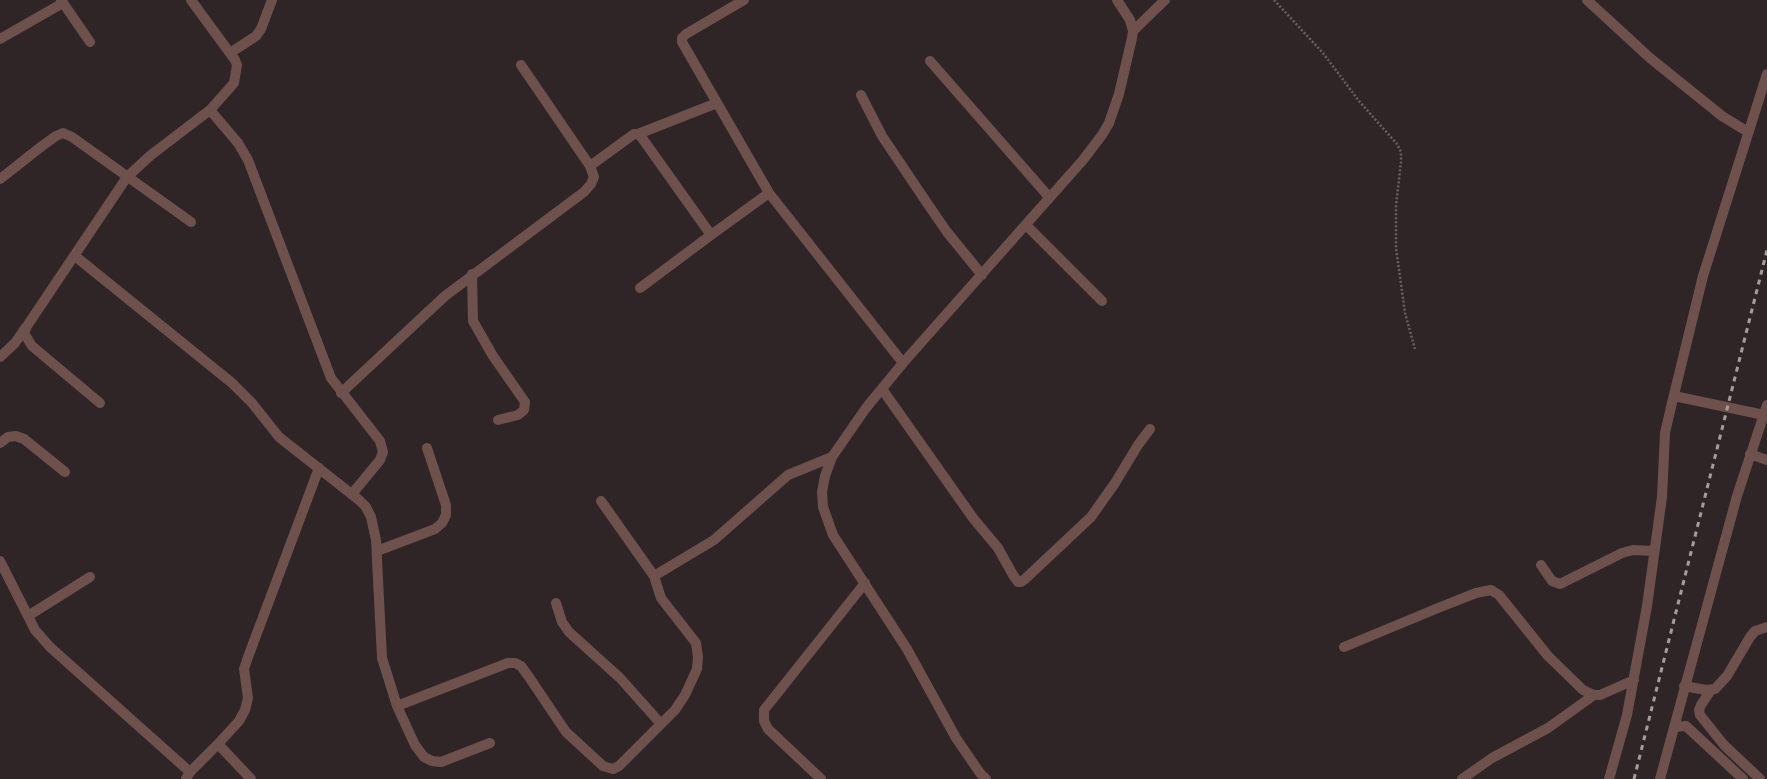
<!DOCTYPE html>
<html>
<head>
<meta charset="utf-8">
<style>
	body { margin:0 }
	canvas { display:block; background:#2f2527 }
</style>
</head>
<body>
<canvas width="1767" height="779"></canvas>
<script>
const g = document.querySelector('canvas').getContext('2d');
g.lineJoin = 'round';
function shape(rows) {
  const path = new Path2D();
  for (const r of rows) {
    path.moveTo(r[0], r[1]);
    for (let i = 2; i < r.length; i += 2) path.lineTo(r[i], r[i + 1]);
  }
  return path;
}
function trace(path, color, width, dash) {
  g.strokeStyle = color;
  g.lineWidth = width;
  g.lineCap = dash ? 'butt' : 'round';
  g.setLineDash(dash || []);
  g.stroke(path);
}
const path = shape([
	[1274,0,1323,53,1359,101,1397,144,1401,152,1401,162,1396,205,1396,248,1405,313,1415,349]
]);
const street = shape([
	[61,0,90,42],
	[744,0,686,34,682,38,682,42,769,193],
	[1587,0,1650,58,1722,116,1748,132],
	[1133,31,1165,0],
	[0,39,63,3],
	[230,53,256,36,261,29,272,0],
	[930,61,1049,197],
	[861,95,882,136,927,203,947,232,982,275],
	[210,110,238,143,248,160,331,378,380,441,383,452,380,460,352,494],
	[638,134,717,103],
	[590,166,634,134,638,134,642,138,711,235,769,193,903,363],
	[0,179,42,146,56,136,63,133,72,137,191,222],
	[1026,225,1102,301],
	[75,256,232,383,252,403,279,437,359,500,366,507,371,517,376,540,382,658,397,706,415,745,424,757,432,761,441,762,490,743],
	[472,274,473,321,493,356,525,402,524,410,518,415,498,420],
	[640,288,711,235],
	[0,357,15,343,26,327],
	[882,389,973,518,998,548,1013,575,1018,582,1021,582,1025,579,1091,517,1115,483,1138,445,1150,429],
	[341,393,445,296,584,192,591,184,594,177,590,166,521,65],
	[1674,396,1764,415],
	[100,403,32,346,24,333,27,326,127,177,151,155,210,110,234,83,237,65,235,60,191,0],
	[0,443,8,437,16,436,24,439,65,472],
	[1750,454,1767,460],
	[601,501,654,576,714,540,788,475,832,457],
	[377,551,435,529,442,523,446,515,446,505,427,448],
	[0,561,35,630,50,647,190,772],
	[1541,565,1552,581,1560,584,1622,553,1633,550,1654,551],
	[556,603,562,622,569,632,620,678,661,724],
	[28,616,90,577],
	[1344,647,1438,608,1476,593,1491,590,1499,595,1548,656,1583,690,1594,695,1600,695,1634,680],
	[1684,686,1706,690,1715,689,1727,676,1750,637,1755,631,1767,627],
	[1711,690,1701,705,1699,710,1700,715,1724,745,1760,779],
	[397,706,508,663,515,663,521,666,529,677,566,732,603,766,613,769,619,766,675,710,685,695,697,669,698,657,696,643,661,598,654,576],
	[1674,727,1686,726,1743,779],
	[186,779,190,772,218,744],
	[251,779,218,744,239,721,245,710,248,698,244,669,248,657,319,468],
	[821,779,768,729,764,721,764,710,865,583],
	[986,779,980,773,956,738,907,649,833,535,823,507,822,492,825,476,832,457,866,408,903,363,1083,160,1102,135,1109,123,1119,94,1132,38,1133,31,1130,20,1117,0],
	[1462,779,1492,758,1548,728,1594,695],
	[1609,779,1627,715,1647,606,1662,497,1665,433,1671,407,1703,276,1767,74],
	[1660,779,1737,496,1767,405]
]);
const rail = shape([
	[1634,779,1767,250]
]);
trace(path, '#696062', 2.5, [2, 2]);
trace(street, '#6e514c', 10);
trace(rail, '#a49d9e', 3, [5, 5]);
</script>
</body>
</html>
